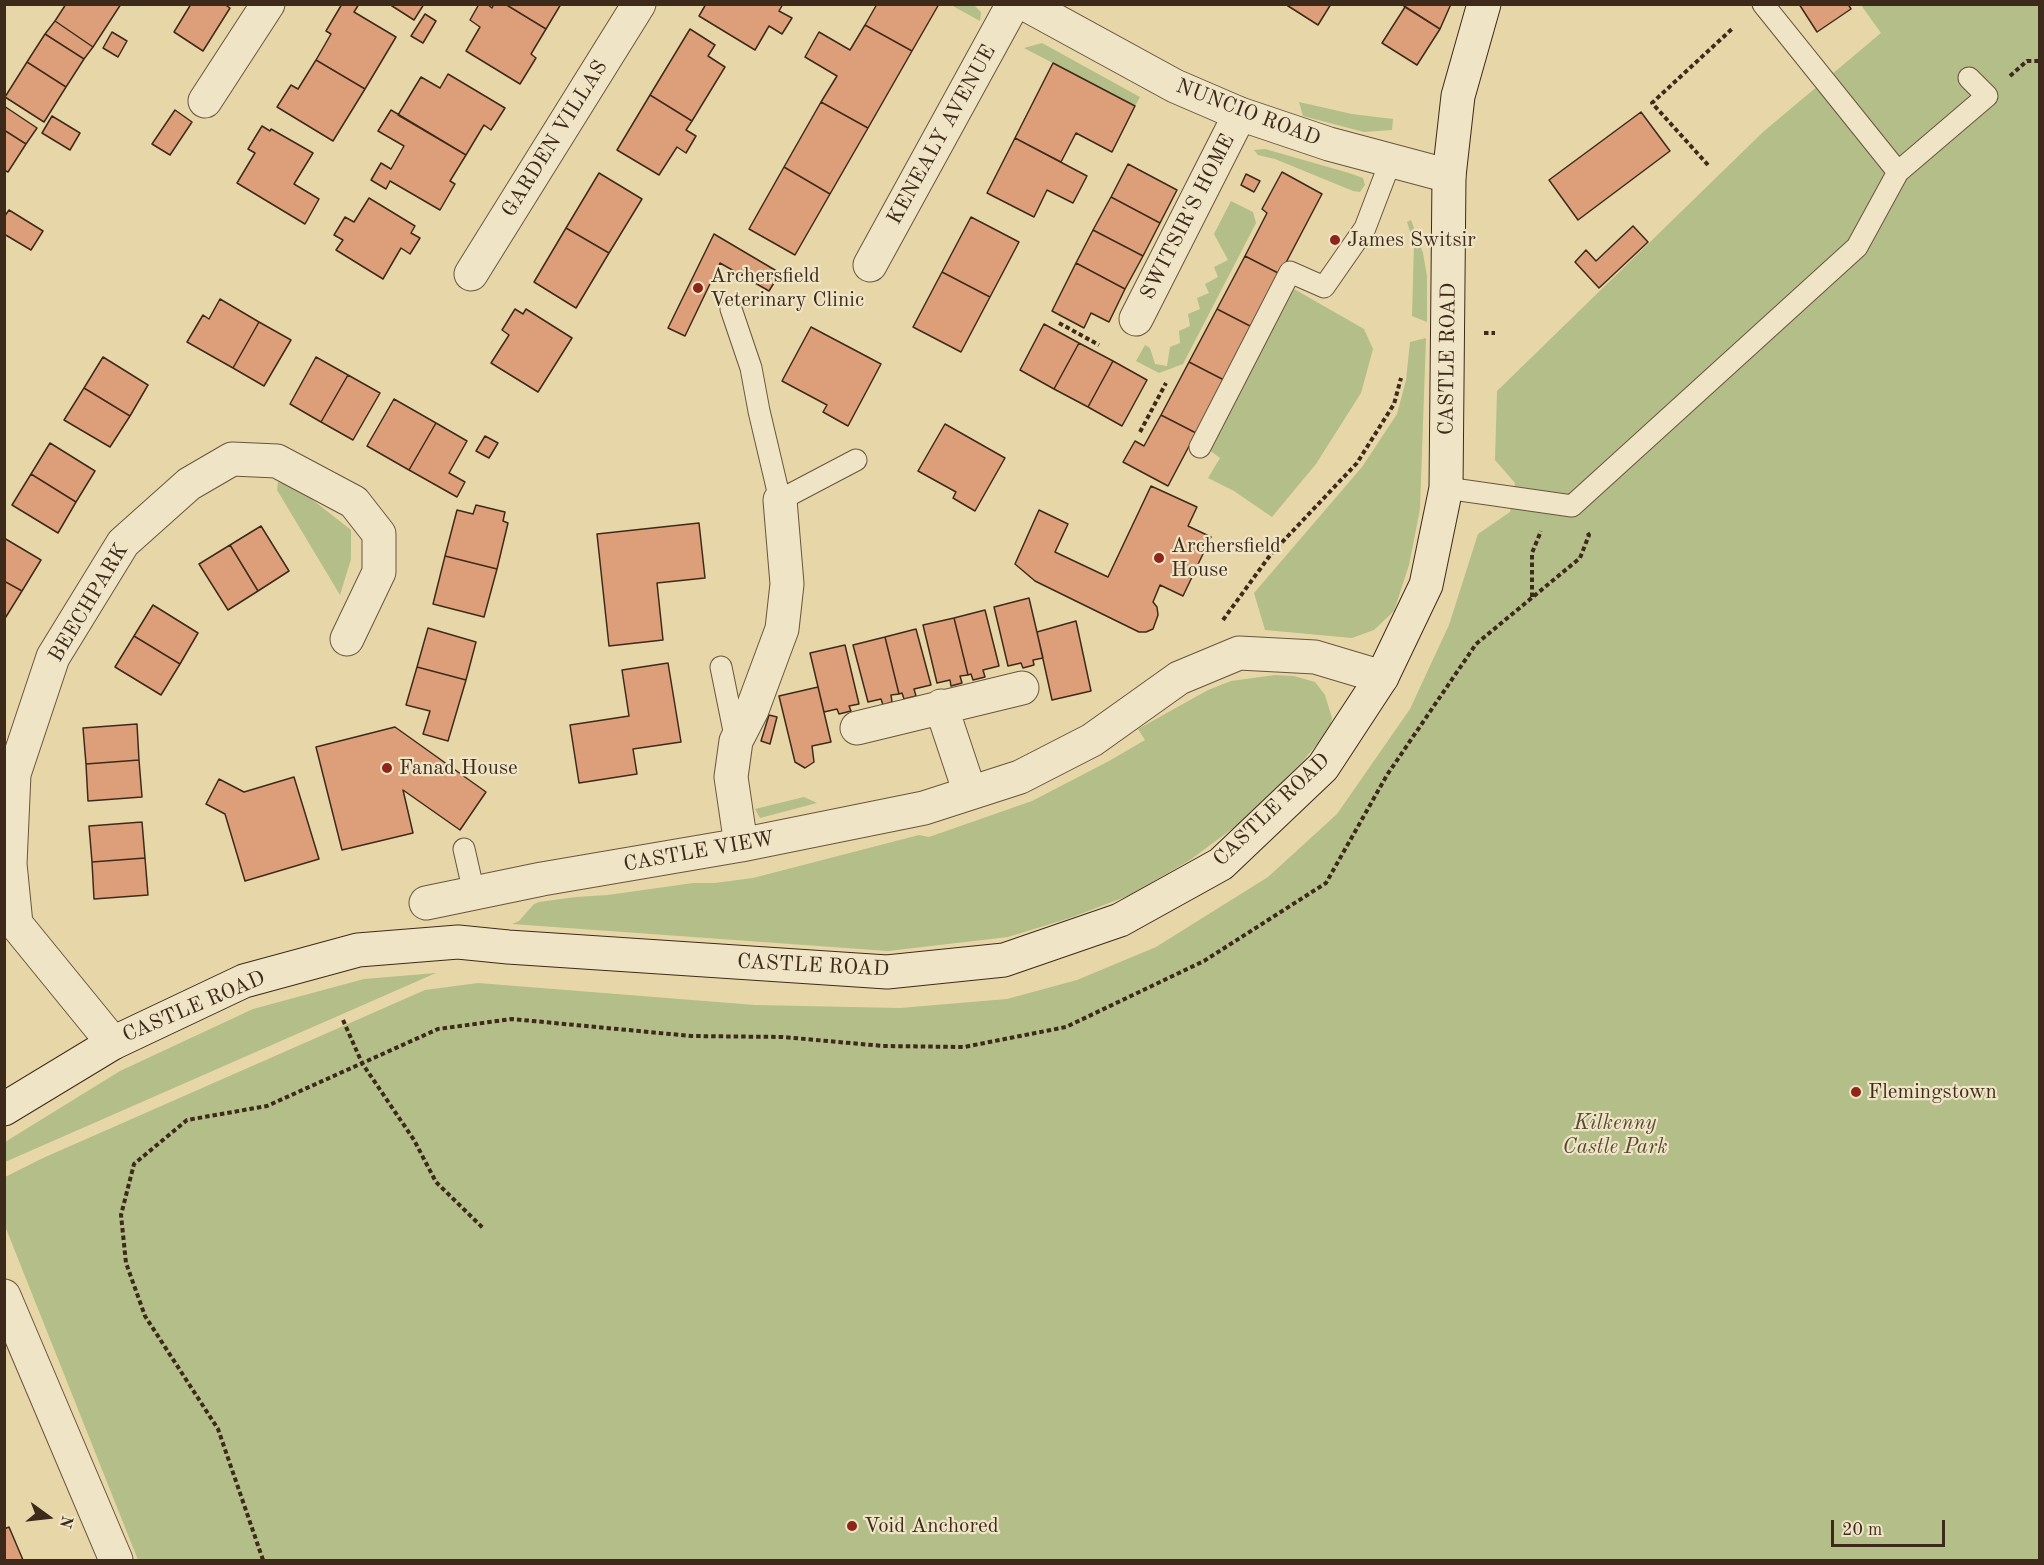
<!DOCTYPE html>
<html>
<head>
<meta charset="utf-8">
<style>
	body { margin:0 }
	#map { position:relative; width:2044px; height:1565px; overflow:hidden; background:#e7d6a8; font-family:"Old Standard TT",serif }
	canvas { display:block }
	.frame { position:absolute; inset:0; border:6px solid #3e2a1b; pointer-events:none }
	.north { position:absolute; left:18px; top:1487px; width:60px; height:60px; -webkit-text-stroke:4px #efe4c6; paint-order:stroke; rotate:105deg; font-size:16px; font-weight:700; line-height:24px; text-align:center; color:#3e2a1b }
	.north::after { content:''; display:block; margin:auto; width:21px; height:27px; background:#3e2a1b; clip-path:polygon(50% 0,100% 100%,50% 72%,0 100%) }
	.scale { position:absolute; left:1831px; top:1520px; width:114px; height:27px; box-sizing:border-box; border:3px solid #3e2a1b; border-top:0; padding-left:8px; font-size:18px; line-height:21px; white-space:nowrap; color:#3e2a1b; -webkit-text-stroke:4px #efe4c6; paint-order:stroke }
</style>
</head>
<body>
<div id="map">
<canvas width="2044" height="1565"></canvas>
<div class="frame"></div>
<div class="north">N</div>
<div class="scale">20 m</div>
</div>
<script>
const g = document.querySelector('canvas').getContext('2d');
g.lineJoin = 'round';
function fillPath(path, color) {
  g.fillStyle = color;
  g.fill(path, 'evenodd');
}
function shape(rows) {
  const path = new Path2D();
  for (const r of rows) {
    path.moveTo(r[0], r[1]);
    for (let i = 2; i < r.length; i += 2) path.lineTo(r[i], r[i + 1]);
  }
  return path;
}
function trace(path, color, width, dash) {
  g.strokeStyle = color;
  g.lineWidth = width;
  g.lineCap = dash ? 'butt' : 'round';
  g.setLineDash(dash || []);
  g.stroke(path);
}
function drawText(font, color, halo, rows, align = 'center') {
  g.font = font + ' "Old Standard TT",serif';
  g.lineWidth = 4.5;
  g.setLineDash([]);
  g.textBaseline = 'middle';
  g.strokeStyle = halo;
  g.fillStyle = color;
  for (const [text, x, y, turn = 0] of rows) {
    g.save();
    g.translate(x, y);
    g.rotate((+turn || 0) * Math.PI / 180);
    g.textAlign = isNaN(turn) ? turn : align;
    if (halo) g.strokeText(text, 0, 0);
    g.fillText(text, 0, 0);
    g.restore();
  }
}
const green = shape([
	[951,5,974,5,981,12,980,21],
	[1861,5,2039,5,2039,1560,138,1560,5,1226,5,1177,43,1158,425,990,478,983,755,1005,900,1008,1007,999,1077,980,1156,947,1268,877,1337,814,1410,709,1449,625,1478,534,1510,512,1515,483,1495,460,1497,391,1763,132,1881,33],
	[1042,43,1140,97,1135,106,1024,48],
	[1299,102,1352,114,1393,119,1392,130,1364,132,1303,116],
	[1265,149,1349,173,1363,178,1365,185,1360,192,1353,191,1275,159,1258,155,1254,150],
	[1231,201,1253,212,1256,223,1183,364,1159,373,1136,361,1145,345,1150,348,1155,364,1167,366,1170,347,1180,343,1179,331,1190,326,1188,314,1200,309,1197,298,1209,293,1205,284,1218,277,1214,267,1228,260,1214,234],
	[1411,220,1423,253,1427,276,1427,322,1412,316,1414,244,1407,222],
	[1294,289,1364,329,1373,349,1361,393,1316,464,1272,517,1234,491,1208,478,1220,458,1205,447],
	[1426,338,1420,509,1409,565,1394,611,1374,630,1352,638,1265,630,1254,593,1362,467,1397,414,1406,380,1410,342],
	[278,482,295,486,351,530,351,559,340,595,277,490],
	[1275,675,1294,676,1315,682,1325,695,1332,718,1330,728,1303,761,1244,820,1190,860,1130,895,1070,918,1008,937,888,951,512,924,519,921,534,904,539,902,576,897,608,895,693,883,715,883,753,878,919,835,929,837,1032,801,1109,761,1145,740,1138,729,1208,690,1231,681],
	[804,797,817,803,760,818,755,809],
	[436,973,5,1162,5,1142,120,1071,253,1009,364,979]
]);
const building = shape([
	[66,4,121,4,93,47,55,21,66,4],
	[191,4,224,4,230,8,203,51,174,32,191,4],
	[342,4,359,4,354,12,396,37,365,89,316,60,331,34,326,31,342,4],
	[389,4,424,4,414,20,389,4],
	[479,4,487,4,492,8,494,4,505,4,546,29,531,54,536,58,520,84,466,51,480,27,470,20,479,4],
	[505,4,561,4,546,29,505,4],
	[706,4,783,4,779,11,792,18,782,34,769,26,755,50,699,16,706,4],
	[877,4,939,4,912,51,865,25,877,4],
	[1285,4,1331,4,1318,25,1285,4],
	[1401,4,1451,4,1440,29,1401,4],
	[1799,4,1848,4,1851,9,1817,32,1799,4],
	[1405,7,1440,29,1417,65,1382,43,1405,7],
	[425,14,436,21,423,43,411,36,425,14],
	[55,21,93,47,84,59,45,34,55,21],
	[865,25,912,51,868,128,821,102,837,76,805,57,819,32,850,50,865,25],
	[690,29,715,45,708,56,725,67,692,121,650,95,690,29],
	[112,32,127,41,118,57,103,48,112,32],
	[45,34,84,59,66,87,27,62,45,34],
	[316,60,365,89,333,141,277,107,291,85,298,89,316,60],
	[27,62,66,87,44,122,5,97,27,62],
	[1053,63,1135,106,1112,152,1076,133,1061,162,1015,138,1053,63],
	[448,74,505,108,491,130,484,125,466,155,398,115,421,77,440,88,448,74],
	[650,95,692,121,686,130,696,136,686,153,677,147,659,175,617,150,650,95],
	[821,102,868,128,830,194,784,167,821,102],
	[4,106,37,128,26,144,4,130,4,106],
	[175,110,192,122,170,155,152,144,175,110],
	[391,110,466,155,450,181,455,184,440,210,390,181,386,189,371,180,381,163,391,169,404,146,378,131,391,110],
	[1641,112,1670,151,1578,220,1549,180,1641,112],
	[52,116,80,133,70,150,42,133,52,116],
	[262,126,270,131,271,129,313,153,294,184,319,199,305,224,237,183,255,153,248,149,262,126],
	[4,130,26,144,8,172,4,170,4,130],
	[1015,138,1087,176,1073,203,1047,190,1034,217,987,193,1015,138],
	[1128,164,1177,190,1160,223,1111,197,1128,164],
	[784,167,830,194,795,255,749,229,784,167],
	[1282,172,1322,194,1280,274,1245,256,1267,213,1262,209,1282,172],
	[599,173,642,199,609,253,566,228,599,173],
	[1246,174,1260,181,1254,192,1241,185,1246,174],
	[1111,197,1160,223,1143,256,1093,230,1111,197],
	[369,198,415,226,411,233,420,238,410,254,401,248,383,279,336,250,343,240,334,235,345,217,354,222,369,198],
	[9,210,43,231,31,250,4,234,4,217,9,210],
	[971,217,1019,242,990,297,942,272,971,217],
	[1633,226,1648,242,1599,288,1575,262,1586,250,1596,261,1633,226],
	[566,228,609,253,576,308,534,282,566,228],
	[1093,230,1143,256,1125,289,1076,263,1093,230],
	[714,234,780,273,769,291,720,263,685,336,668,328,714,234],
	[1245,256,1280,274,1252,327,1217,309,1245,256],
	[1076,263,1125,289,1109,322,1091,313,1084,328,1052,311,1076,263],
	[942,272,990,297,961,352,913,327,942,272],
	[220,299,259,322,233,368,187,342,203,315,209,319,220,299],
	[515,309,523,314,526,309,572,338,538,392,491,363,509,335,502,330,515,309],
	[1217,309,1252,327,1224,380,1189,362,1217,309],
	[259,322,291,340,264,386,233,368,259,322],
	[1044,324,1079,343,1054,389,1020,370,1044,324],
	[811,327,881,364,848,426,823,412,827,405,782,381,811,327],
	[1079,343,1113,361,1088,407,1054,389,1079,343],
	[103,357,148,385,130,416,84,388,103,357],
	[316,357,348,375,321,422,290,404,316,357],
	[1113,361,1147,380,1122,426,1088,407,1113,361],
	[1189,362,1224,380,1196,433,1161,415,1189,362],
	[348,375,380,393,353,440,321,422,348,375],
	[84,388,130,416,110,447,64,420,84,388],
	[394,399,436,423,409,470,367,446,394,399],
	[1161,415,1196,433,1168,486,1123,462,1135,441,1144,446,1161,415],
	[436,423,467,441,449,473,465,482,457,497,409,470,436,423],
	[945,424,1005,458,975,511,953,498,956,492,918,471,945,424],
	[485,436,498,443,489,458,476,451,485,436],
	[50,443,95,471,76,502,31,474,50,443],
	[31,474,76,502,58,533,12,505,31,474],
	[1151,486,1197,507,1188,526,1211,537,1183,596,1160,585,1153,602,1157,607,1158,615,1153,629,1146,632,1139,632,1035,581,1015,564,1039,510,1068,524,1055,552,1108,577,1151,486],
	[476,505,505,512,503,521,508,523,497,569,445,556,457,510,473,514,476,505],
	[699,523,705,578,657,583,663,640,609,646,597,534,699,523],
	[261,526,289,571,258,591,230,545,261,526],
	[4,538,41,560,22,591,4,581,4,538],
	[230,545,258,591,228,610,199,564,230,545],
	[445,556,497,569,484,617,433,604,445,556],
	[4,581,22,591,4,620,4,581],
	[1029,598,1043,658,1033,660,1034,665,1023,668,1021,663,1008,666,994,607,1029,598],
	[153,605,198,633,180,664,134,636,153,605],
	[985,610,999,666,983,670,985,677,973,680,971,674,968,675,954,618,985,610],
	[954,618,968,675,960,676,962,683,951,686,950,680,937,683,923,625,954,618],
	[1076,621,1091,691,1052,700,1037,632,1076,621],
	[428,628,476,642,466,680,417,667,428,628],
	[916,629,931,685,914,689,916,696,904,699,902,693,899,694,885,637,916,629],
	[134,636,180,664,161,695,115,667,134,636],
	[885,637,899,694,891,695,892,702,883,705,881,699,868,702,853,645,885,637],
	[845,645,859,704,849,706,851,711,839,714,837,709,824,712,810,653,845,645],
	[668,663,681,742,633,749,637,774,579,783,570,725,629,716,622,670,668,663],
	[417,667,466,680,448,741,423,734,430,711,406,705,417,667],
	[818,687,831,742,812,746,814,762,805,768,795,762,779,696,818,687],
	[769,715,777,717,770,744,761,741,769,715],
	[137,724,139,760,86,764,83,728,137,724],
	[395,727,486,792,460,830,403,790,413,833,342,850,316,747,395,727],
	[139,760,142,797,88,801,86,764,139,760],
	[294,777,319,859,245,881,225,814,206,804,219,779,244,792,294,777],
	[142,822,145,858,92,862,89,826,142,822],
	[145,858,148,895,94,899,92,862,145,858],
	[9,1527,23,1560,4,1560,4,1529,9,1527]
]);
const path = shape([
	[2010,76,2027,61,2040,61],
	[1708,165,1652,103,1733,28],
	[1059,323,1099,345],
	[1484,333,1495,333],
	[1140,432,1166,383],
	[1532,597,1532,553,1541,531],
	[1223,620,1271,554,1357,463,1394,404,1401,378],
	[343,1020,362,1063,414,1140,436,1182,484,1229],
	[263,1560,218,1429,145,1316,126,1263,121,1215,134,1164,187,1120,267,1106,438,1029,512,1019,691,1036,783,1037,883,1046,964,1047,1066,1027,1204,961,1326,883,1387,775,1476,644,1580,558,1589,535,1587,532]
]);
const service = shape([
	[1763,4,1898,172],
	[731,309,751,368,759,411,780,500,856,460],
	[1200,447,1290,272,1324,287,1365,228,1391,160],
	[1446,488,1572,506,1857,247,1898,172,1987,96,1969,78],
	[721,667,736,741],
	[464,849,474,893]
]);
const minor = shape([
	[205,101,268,4],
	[870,265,1013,4],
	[471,274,639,4],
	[1136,319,1240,114],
	[941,706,970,793],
	[857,728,1022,688],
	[741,845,731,777,736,741,752,710,782,629,787,584,780,500],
	[426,903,542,879,741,845,924,808,1020,777,1092,740,1179,678,1239,653,1315,657,1382,677],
	[113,1043,16,924,10,864,14,774,53,657,123,543,189,484,232,459,277,461,354,502,379,534,379,572,347,639],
	[4,1296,116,1560]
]);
const tertiary = shape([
	[1025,4,1175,86,1240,114,1329,144,1449,176]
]);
const secondary = shape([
	[4,1109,113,1043,244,981,358,950,458,942,508,947,887,972,1004,960,1120,920,1221,864,1323,767,1382,677,1426,585,1446,488,1449,176,1458,96,1484,4]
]);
const markers = [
	[1335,240,6,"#8f2418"],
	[698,288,6,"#8f2418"],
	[1159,558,6,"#8f2418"],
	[387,768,6,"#8f2418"],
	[1856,1092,6,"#8f2418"],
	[852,1526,6,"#8f2418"]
];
const streetNames = [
	["NUNCIO ROAD",1248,113,21],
	["KENEALY AVENUE",942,135,-61],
	["GARDEN VILLAS",555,139,-58],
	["SWITSIR'S HOME",1188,217,-63],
	["CASTLE ROAD",1448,359,-89],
	["BEECHPARK",89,603,-59],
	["CASTLE ROAD",1272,810,-44],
	["CASTLE VIEW",699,852,-10],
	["CASTLE ROAD",813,966,3],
	["CASTLE ROAD",194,1007,-23]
];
const poiNames = [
	["James Switsir",1347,240],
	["Archersfield",710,276],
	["Veterinary Clinic",710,300],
	["Archersfield",1171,546],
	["House",1171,570],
	["Fanad House",399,768],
	["Flemingstown",1868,1092],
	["Void Anchored",864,1526]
];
const parkNames = [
	["Kilkenny",1615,1123],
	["Castle Park",1615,1147]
];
fillPath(green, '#b4be88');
fillPath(building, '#dd9f7a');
trace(building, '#3e2a1b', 1.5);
trace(service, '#68553e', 23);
trace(minor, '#68553e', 35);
trace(tertiary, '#68553e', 35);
trace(secondary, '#3e2a1b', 35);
trace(path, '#3e2a1b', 4, [4.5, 3]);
trace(service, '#efe4c6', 21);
trace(minor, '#efe4c6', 33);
trace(tertiary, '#efe4c6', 33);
trace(secondary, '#efe4c6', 33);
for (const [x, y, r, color] of markers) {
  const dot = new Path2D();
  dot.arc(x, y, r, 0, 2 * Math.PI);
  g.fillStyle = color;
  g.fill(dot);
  trace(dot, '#efe4c6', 2);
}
drawText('21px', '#3e2a1b', '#efe4c6', streetNames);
drawText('21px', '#3e2a1b', '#efe4c6', poiNames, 'left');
drawText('italic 21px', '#564831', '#efe4c6', parkNames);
</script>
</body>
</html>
